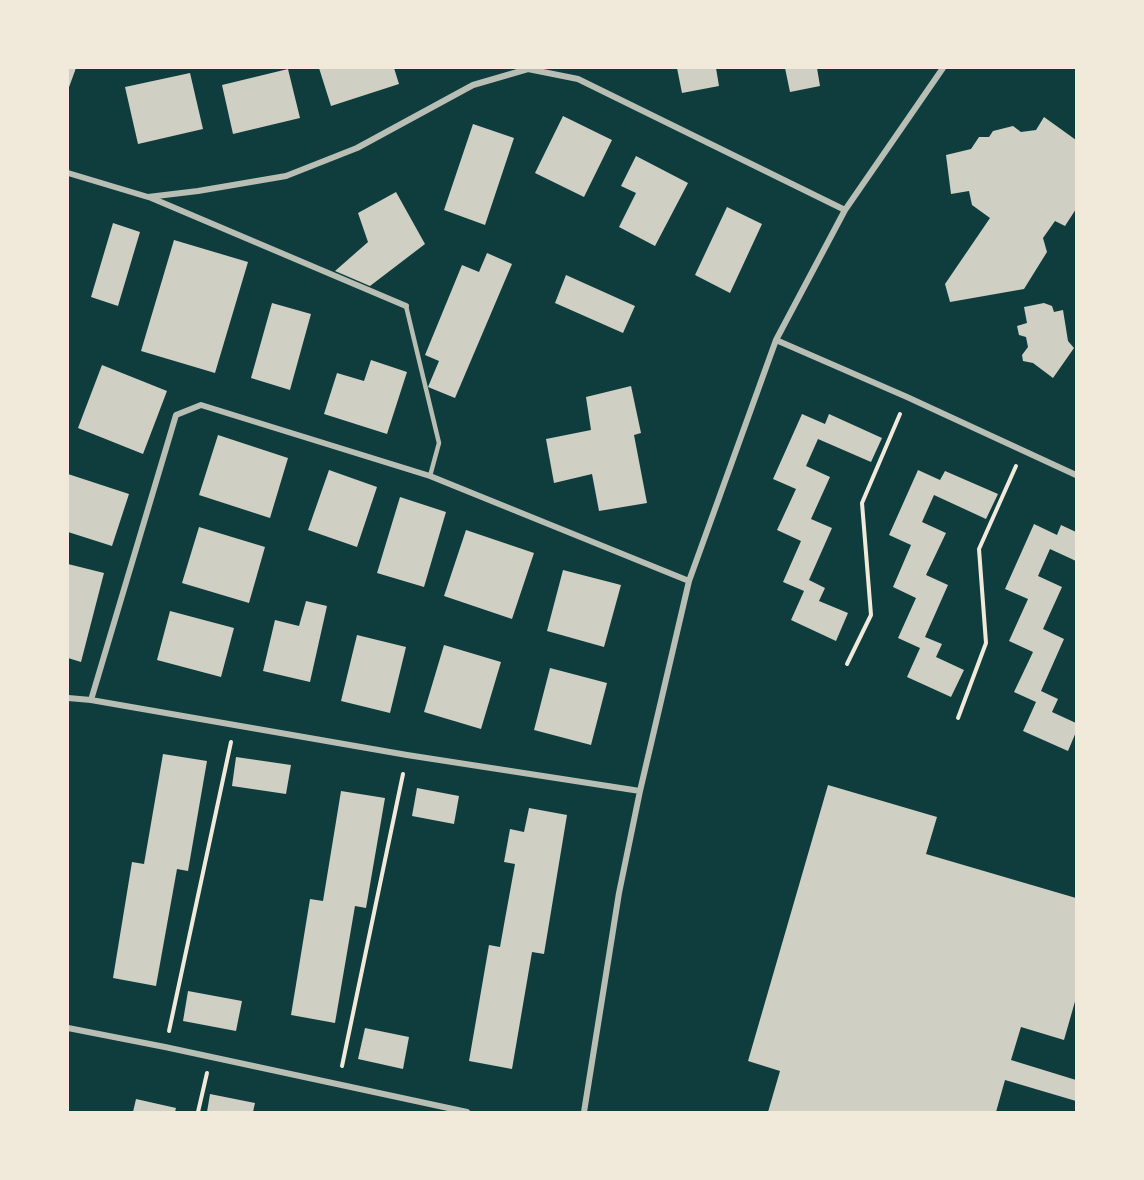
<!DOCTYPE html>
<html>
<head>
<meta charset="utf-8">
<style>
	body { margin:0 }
	#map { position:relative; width:1144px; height:1180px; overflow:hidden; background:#0f3d3e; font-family:Helvetica,sans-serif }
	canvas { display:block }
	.frame { position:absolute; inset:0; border:69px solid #f1e9da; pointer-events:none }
</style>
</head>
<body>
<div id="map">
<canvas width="1144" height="1180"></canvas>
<div class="frame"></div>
</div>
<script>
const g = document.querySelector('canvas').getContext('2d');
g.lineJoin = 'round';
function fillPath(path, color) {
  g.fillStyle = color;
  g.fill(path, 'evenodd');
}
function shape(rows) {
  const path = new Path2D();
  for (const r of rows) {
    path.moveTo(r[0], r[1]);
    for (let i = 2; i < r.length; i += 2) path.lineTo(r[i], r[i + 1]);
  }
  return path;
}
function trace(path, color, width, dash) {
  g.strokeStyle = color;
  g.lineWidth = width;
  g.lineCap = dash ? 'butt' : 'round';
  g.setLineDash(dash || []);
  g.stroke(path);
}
const building = shape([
	[68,68,76,68,68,90],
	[319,68,394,68,399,84,331,106],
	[677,68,716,68,719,86,682,93],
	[785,68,817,68,820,86,790,92],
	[288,69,300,118,233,134,222,85],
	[190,73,203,129,138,144,125,87],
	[563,116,612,140,584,197,535,173],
	[1044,117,1076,140,1076,209,1065,226,1055,221,1043,238,1047,252,1024,289,950,302,945,284,990,218,972,205,969,191,951,194,946,155,971,149,979,137,989,137,993,131,1013,126,1021,132,1036,130],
	[473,124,514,138,485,225,444,210],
	[636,156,688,183,655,246,619,227,636,193,621,186],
	[396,192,425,244,370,286,335,271,368,242,358,213],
	[727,207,762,224,730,293,695,275],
	[113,223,140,232,118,306,91,297],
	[174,240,248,262,215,373,141,351],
	[487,253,512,264,455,398,428,387,439,361,425,355,462,265,479,272],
	[566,275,635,306,623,333,555,303],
	[272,303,311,314,290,390,251,378],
	[1044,303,1052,306,1054,312,1063,310,1068,341,1074,348,1053,378,1033,363,1023,361,1022,355,1028,347,1026,337,1019,335,1017,326,1027,323,1024,307],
	[371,360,407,372,387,434,324,414,337,373,364,381],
	[102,365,167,391,143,454,78,428],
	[631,386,641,433,634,435,647,503,599,511,592,474,554,483,546,439,591,430,586,397],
	[802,414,825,424,829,414,882,438,871,462,818,439,806,466,830,477,811,519,832,528,809,580,825,588,819,601,848,613,836,641,791,620,804,591,783,582,801,541,777,530,796,489,773,479],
	[218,435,288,458,270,518,199,495],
	[329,470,377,487,357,547,308,530],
	[918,470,940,480,945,471,998,494,986,519,934,495,922,522,946,533,926,575,948,585,925,637,942,644,936,657,964,670,951,697,907,677,920,648,898,638,916,598,893,587,911,545,889,535],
	[68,474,129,494,112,546,68,532],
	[400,497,446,512,424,587,377,573],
	[1034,524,1057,535,1061,525,1076,532,1076,561,1050,549,1038,576,1062,587,1043,629,1064,639,1041,691,1058,699,1052,712,1076,723,1076,732,1068,751,1023,731,1036,702,1014,692,1033,652,1009,641,1028,599,1005,589],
	[199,527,265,547,249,603,182,583],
	[466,530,534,553,512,619,444,596],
	[68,564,104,573,81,662,68,658],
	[563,570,621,585,604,647,547,631],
	[306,601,327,606,310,682,263,671,275,620,299,626],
	[170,611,234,628,221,677,157,660],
	[357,635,406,647,390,713,341,701],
	[444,645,501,662,481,729,424,712],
	[550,668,607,683,591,745,534,730],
	[163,754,207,761,188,871,177,869,156,986,113,978,132,862,144,864],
	[236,757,291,765,286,794,232,786],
	[828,785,937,817,926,854,1076,898,1076,998,1064,1040,1021,1027,1011,1060,1076,1080,1076,1101,1005,1080,996,1112,768,1112,780,1071,748,1061],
	[417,788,459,796,454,824,412,816],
	[341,791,385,798,366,908,355,906,335,1023,291,1015,310,899,323,901],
	[529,808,567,815,544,954,532,952,512,1069,469,1061,489,945,500,947,505,919,515,864,504,862,510,829,524,832],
	[188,991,242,1001,236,1031,183,1021],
	[365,1028,409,1037,403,1069,358,1059],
	[210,1094,255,1103,253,1112,207,1112],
	[136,1099,176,1108,175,1112,133,1112]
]);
const path = shape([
	[847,664,871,615,862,503,900,414],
	[958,718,986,643,979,549,1016,466],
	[169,1031,231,742],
	[342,1066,403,774],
	[198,1112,207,1073]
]);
const service = shape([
	[406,306,439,443,430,476]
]);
const minor = shape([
	[68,173,148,197,198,191,286,176,357,148,473,85,528,69,578,79,845,210],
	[149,197,406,306],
	[776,340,907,397,1076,475],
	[68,698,91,700,407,755,640,791],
	[91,700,176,415,201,405,430,476,689,581],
	[68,1028,165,1047,467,1112],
	[584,1112,619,893,640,791,689,581,776,340,845,210,943,68]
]);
fillPath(building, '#cfcfc3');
trace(path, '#f1e9da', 4);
trace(service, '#b8beb3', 4.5);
trace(minor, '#b8beb3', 6);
</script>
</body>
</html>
